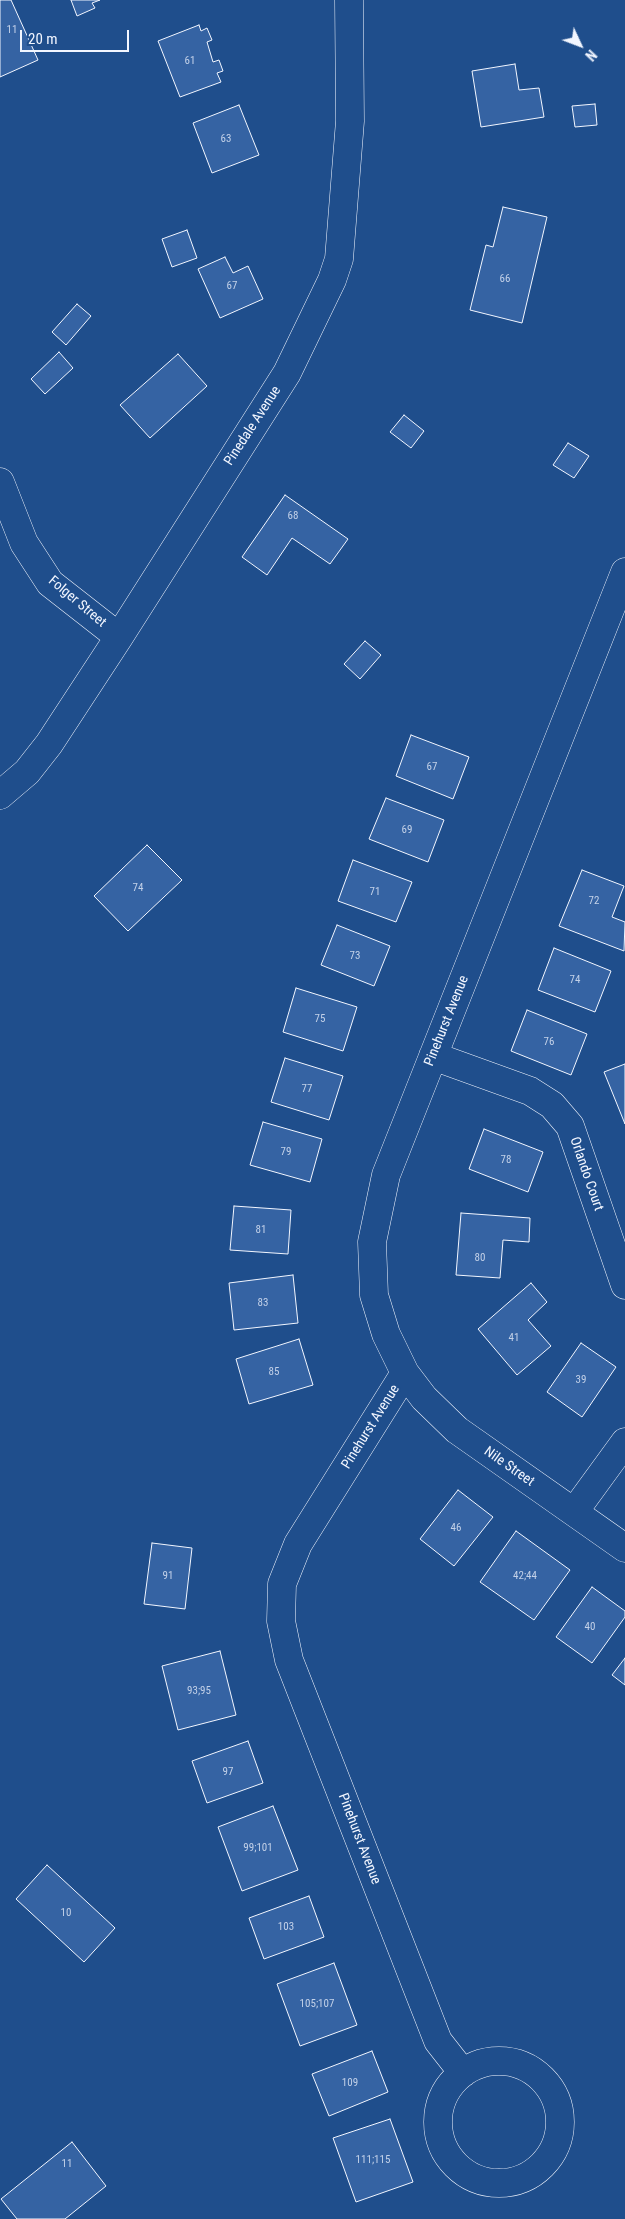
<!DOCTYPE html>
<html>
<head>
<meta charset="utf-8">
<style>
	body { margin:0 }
	#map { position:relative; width:625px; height:2219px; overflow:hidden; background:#1f4e8c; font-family:"Roboto Condensed",sans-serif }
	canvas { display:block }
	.north { position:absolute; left:555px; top:20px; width:50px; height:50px; -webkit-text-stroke:4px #1f4e8c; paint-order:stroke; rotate:133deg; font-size:14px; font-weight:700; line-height:20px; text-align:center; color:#f2f6ff }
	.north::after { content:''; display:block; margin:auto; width:18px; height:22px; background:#f2f6ff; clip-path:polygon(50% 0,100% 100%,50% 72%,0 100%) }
	.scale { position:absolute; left:20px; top:30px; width:109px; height:22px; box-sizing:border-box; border:2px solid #f2f6ff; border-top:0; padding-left:6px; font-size:15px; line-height:18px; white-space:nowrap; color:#f2f6ff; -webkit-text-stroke:4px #1f4e8c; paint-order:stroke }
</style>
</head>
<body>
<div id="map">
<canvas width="625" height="2219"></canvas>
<div class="north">N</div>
<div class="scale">20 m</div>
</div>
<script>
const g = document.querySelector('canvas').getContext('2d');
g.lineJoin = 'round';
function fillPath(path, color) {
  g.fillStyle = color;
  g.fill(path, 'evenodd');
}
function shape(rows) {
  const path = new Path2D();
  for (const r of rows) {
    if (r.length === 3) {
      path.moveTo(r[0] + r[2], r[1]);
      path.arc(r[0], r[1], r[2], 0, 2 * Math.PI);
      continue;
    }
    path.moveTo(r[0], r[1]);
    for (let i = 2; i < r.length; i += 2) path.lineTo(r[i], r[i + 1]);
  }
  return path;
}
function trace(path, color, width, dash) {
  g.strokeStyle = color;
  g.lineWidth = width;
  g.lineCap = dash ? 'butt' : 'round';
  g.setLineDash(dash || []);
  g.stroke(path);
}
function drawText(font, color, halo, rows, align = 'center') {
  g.font = font + ' "Roboto Condensed",sans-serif';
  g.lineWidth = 4;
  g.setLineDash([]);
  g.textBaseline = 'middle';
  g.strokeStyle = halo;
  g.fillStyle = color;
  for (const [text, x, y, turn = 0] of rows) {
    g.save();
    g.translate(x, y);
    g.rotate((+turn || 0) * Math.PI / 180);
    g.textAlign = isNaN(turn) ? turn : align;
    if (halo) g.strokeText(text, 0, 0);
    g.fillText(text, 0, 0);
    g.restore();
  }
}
const building = shape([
	[0,0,11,0,38,60,0,77,0,0],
	[71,0,100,0,92,3,95,8,77,16,71,0],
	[199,25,201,31,207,28,212,40,207,42,213,62,219,60,223,71,217,73,221,82,180,97,158,41,199,25],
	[515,64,519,90,539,88,544,117,481,127,472,71,515,64],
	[595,104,597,125,575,127,572,106,595,104],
	[239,105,259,155,212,173,193,123,239,105],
	[503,207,547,217,522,323,470,310,486,245,493,247,503,207],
	[187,230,197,258,172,267,162,239,187,230],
	[225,257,233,273,248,266,263,299,220,318,198,269,225,257],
	[77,304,91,316,66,345,52,332,77,304],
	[59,352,73,368,45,394,31,379,59,352],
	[178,354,207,386,150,438,120,405,178,354],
	[404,415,424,431,411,448,390,432,404,415],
	[568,443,589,456,574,478,553,465,568,443],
	[285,495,348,539,330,564,292,538,267,575,242,557,285,495],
	[365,641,381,655,360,679,344,664,365,641],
	[411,735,469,757,453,799,396,776,411,735],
	[386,798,444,820,428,862,369,839,386,798],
	[147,845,182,880,128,931,94,896,147,845],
	[353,860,412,882,396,922,338,901,353,860],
	[582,870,624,886,612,917,625,922,624,951,559,926,582,870],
	[337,925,390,946,374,986,321,965,337,925],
	[554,948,611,971,595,1012,538,990,554,948],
	[296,988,357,1007,343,1051,283,1032,296,988],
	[527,1010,587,1034,571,1075,511,1051,527,1010],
	[285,1058,343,1076,329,1120,271,1102,285,1058],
	[625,1064,625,1124,604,1072,625,1064],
	[263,1122,322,1139,310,1182,250,1165,263,1122],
	[484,1129,543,1152,528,1192,469,1169,484,1129],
	[234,1206,291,1210,288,1254,230,1250,234,1206],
	[461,1213,530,1218,529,1242,503,1240,500,1278,456,1275,461,1213],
	[293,1275,298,1323,234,1330,229,1283,293,1275],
	[531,1283,547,1302,528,1320,551,1346,517,1375,478,1329,531,1283],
	[299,1339,313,1385,249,1404,236,1359,299,1339],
	[581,1343,616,1367,582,1417,547,1392,581,1343],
	[458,1490,493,1517,454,1566,420,1539,458,1490],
	[516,1531,570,1570,534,1620,480,1582,516,1531],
	[152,1543,192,1548,185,1609,144,1604,152,1543],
	[592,1587,625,1611,625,1617,592,1663,556,1637,592,1587],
	[220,1651,236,1715,178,1730,162,1666,220,1651],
	[625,1658,625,1685,612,1675,625,1658],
	[248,1741,263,1783,207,1803,192,1761,248,1741],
	[273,1806,298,1870,242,1891,218,1827,273,1806],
	[47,1865,115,1928,84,1962,16,1899,47,1865],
	[309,1896,324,1937,264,1959,249,1918,309,1896],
	[334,1963,357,2025,300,2046,277,1984,334,1963],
	[372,2051,388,2092,329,2116,312,2074,372,2051],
	[390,2119,413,2182,356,2202,333,2138,390,2119],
	[72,2142,106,2186,65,2219,17,2219,1,2199,72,2142]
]);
const minor = shape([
	[0,482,24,543,50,583,119,637],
	[0,795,27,772,49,744,119,637,287,373,332,280,339,259,350,121,349,0],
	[433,1056,530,1091,552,1105,570,1126,625,1285],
	[405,1373,424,1398,457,1430,625,1548],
	[574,1512,625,1442],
	[499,2122,61],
	[463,2073,438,2041,289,1660,281,1621,282,1584,298,1544,405,1373,386,1334,374,1295,372,1242,386,1175,625,572]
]);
const numberNames = [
	["11",12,30],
	["61",190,61],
	["63",226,139],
	["66",505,279],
	["67",232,286],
	["68",293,516],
	["67",432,767],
	["69",407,830],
	["74",138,888],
	["71",375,892],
	["72",594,901],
	["73",355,956],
	["74",575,980],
	["75",320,1019],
	["76",549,1042],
	["77",307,1089],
	["79",286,1152],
	["78",506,1160],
	["81",261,1230],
	["80",480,1258],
	["83",263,1303],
	["41",514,1338],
	["85",274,1372],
	["39",581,1380],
	["46",456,1528],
	["91",168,1576],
	["42;44",525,1576],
	["40",590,1627],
	["93;95",199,1691],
	["97",228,1772],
	["99;101",258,1848],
	["10",66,1913],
	["103",286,1927],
	["105;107",317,2004],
	["109",350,2083],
	["111;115",373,2160],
	["11",67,2164]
];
const streetNames = [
	["Pinedale Avenue",253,426,-57],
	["Folger Street",77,602,40],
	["Pinehurst Avenue",447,1021,-68],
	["Orlando Court",586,1174,71],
	["Pinehurst Avenue",371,1427,-58],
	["Nile Street",509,1467,35],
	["Pinehurst Avenue",359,1839,69]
];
fillPath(building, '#3563a3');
trace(building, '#f2f6ff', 1);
trace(minor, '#f2f6ff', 29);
trace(minor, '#1f4e8c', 28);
drawText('11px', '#c3d1e8', null, numberNames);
drawText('14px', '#f2f6ff', '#1f4e8c', streetNames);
</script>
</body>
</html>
